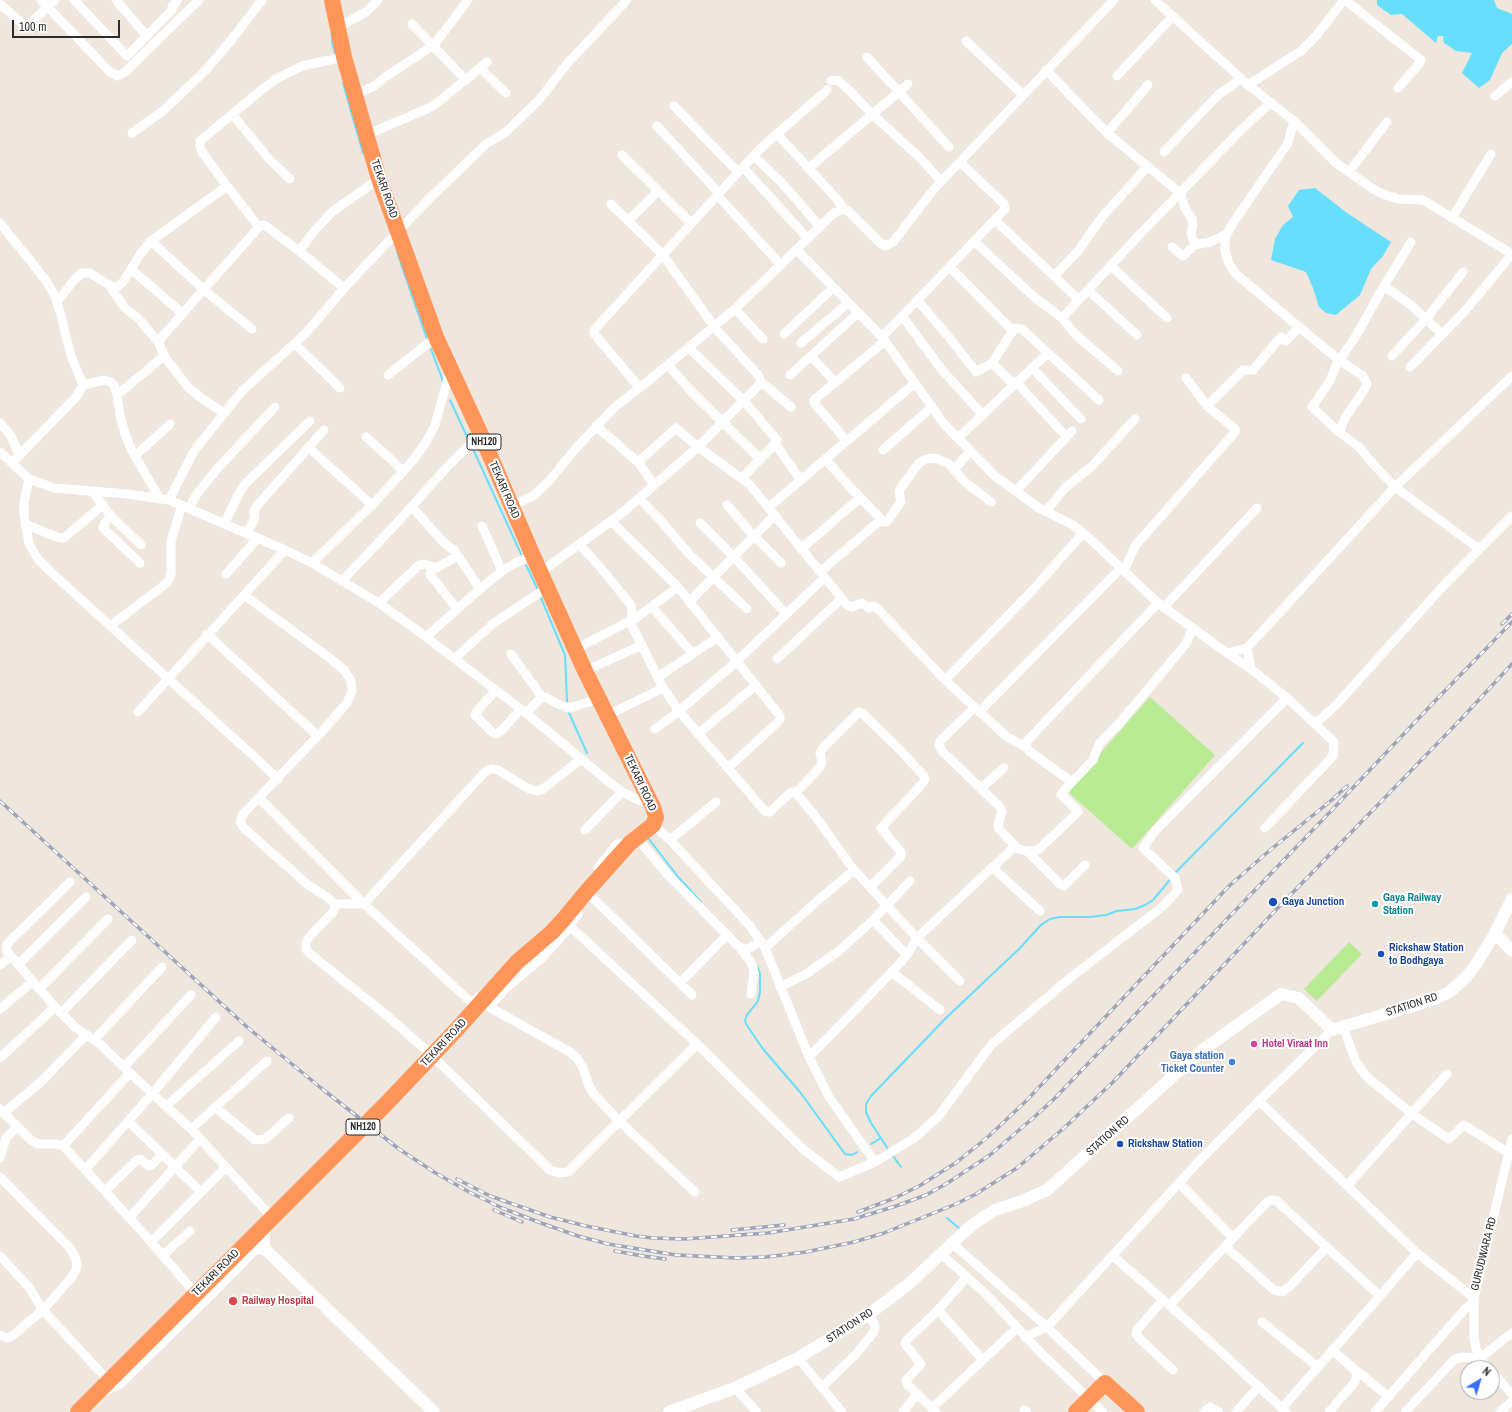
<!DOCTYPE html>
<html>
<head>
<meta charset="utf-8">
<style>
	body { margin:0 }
	#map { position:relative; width:1512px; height:1412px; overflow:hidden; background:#efe6dd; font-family:"Archivo Narrow",sans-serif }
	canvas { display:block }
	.north { position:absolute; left:1460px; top:1360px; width:40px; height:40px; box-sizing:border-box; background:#fff; border:1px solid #ababab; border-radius:50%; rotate:38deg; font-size:11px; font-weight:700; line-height:16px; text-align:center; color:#2c2c2c }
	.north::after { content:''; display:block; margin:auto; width:14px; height:18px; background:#3b6dff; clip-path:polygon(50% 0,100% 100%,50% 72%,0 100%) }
	.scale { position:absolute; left:12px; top:20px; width:108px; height:18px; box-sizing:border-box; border:2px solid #2c2c2c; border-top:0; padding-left:5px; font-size:12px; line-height:14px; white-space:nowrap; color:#2c2c2c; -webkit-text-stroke:3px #fff; paint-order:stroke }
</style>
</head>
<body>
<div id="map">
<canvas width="1512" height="1412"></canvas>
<div class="north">N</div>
<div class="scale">100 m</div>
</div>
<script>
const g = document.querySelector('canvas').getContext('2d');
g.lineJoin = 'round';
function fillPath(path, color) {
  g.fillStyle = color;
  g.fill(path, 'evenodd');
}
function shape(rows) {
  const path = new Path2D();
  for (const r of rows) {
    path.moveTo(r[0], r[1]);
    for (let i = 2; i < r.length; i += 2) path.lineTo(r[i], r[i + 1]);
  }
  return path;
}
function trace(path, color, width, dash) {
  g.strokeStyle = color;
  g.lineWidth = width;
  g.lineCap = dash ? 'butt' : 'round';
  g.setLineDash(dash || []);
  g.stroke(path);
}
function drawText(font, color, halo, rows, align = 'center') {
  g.font = font + ' "Archivo Narrow",sans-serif';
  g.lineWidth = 4;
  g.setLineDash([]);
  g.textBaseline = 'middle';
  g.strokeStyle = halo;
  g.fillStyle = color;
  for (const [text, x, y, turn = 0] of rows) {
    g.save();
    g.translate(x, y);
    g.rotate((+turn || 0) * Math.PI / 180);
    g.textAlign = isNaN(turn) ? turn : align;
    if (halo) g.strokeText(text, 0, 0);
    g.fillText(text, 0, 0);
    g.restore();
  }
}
const green = shape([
	[1150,697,1215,755,1132,849,1067,791],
	[1349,942,1362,954,1317,1001,1304,989]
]);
const water = shape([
	[1377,0,1494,0,1497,8,1512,14,1512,44,1502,53,1490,80,1479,88,1462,73,1472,53,1456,51,1444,43,1443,36,1438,36,1436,43,1402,14,1391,15,1377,5],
	[1315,188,1347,213,1391,242,1383,256,1371,269,1360,295,1336,315,1326,313,1319,307,1313,288,1306,272,1271,260,1275,239,1283,225,1293,217,1288,206,1299,190]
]);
const stream = shape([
	[332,37,332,43,335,53],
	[343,83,363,153],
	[397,252,427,339],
	[431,349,443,381],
	[450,400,469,441],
	[473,449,521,554],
	[526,565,537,588],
	[541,598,565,655,567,701],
	[569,713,587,753],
	[648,838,679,878,701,902],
	[1176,872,1303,743],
	[757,966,760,974,760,992,758,1001,747,1015,745,1020,746,1024,763,1049,800,1092,845,1154,852,1155,857,1152],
	[871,1144,881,1138],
	[888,1149,871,1123,866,1112,866,1104,871,1096,946,1018,1019,949,1041,925,1050,919,1059,917,1090,917,1106,915,1117,911,1135,909,1145,905,1153,900,1169,881],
	[893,1156,901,1167],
	[947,1218,960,1229]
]);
const street = shape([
	[41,0,110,72,117,76,125,72,199,0],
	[74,0,127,56,172,10,172,7,178,0],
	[116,0,146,35],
	[1155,0,1248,85,1294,121,1288,143,1233,223,1227,234,1225,240,1225,251,1229,264,1236,274,1299,327,1339,360,1363,376,1367,384,1363,392,1346,416,1339,432,1359,447,1373,464,1395,487,1479,549],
	[1345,0,1421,60,1419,64,1398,88],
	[0,4,26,27,55,0],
	[412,24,466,80],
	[337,28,366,12,378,0],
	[966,41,1023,95],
	[867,57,949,147],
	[480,68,506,93],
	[1046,70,1107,133,1180,193,1185,208,1192,219,1193,226,1191,233,1193,240,1197,244],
	[1117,76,1173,16],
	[831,81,838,80,852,93,872,114,918,156,941,181],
	[1248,85,1301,51,1316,36,1344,0],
	[354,96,374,86,384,78,434,45,468,0],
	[1495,96,1512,82],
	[674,106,738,172],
	[232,114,270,160,290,179],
	[1294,121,1336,163,1373,189,1383,194,1398,199,1423,200,1512,254],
	[657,126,718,192,717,195,781,265],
	[132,133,164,110,207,69,233,38,262,0],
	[1107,133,1148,85],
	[777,134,836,198,844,209],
	[366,135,429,108,437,103,487,62],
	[1164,152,1219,94,1230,87,1241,78],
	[622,155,691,223],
	[754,156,782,183,820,227],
	[743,167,808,239],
	[809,168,908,84],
	[1349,172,1387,122],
	[611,204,662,254,716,329,759,376,761,383],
	[1452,218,1491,154],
	[995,220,1079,300],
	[628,221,658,191],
	[0,223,44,278,54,294,60,312,71,356,83,385,77,396,12,463],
	[259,227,227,186,202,152,200,146,200,141,260,91,276,79,302,66,344,57],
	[151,241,204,290,252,329],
	[974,241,1034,297,1062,318,1075,334,1118,371],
	[1172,247,1183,256,1195,245,1210,242,1227,234],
	[797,250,882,337,944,424,995,476,1039,508,1073,525,1089,538,1158,603,1227,653,1251,669],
	[299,251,316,229,332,212,379,179],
	[1111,266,1167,318],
	[950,267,1010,328,1022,329,1099,400],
	[131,269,183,314],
	[1054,276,1079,250,1102,217,1148,166],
	[109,285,125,308,138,318,159,343],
	[1384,286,1412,306,1442,334],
	[1088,290,1137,335],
	[917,300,948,336,976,372,992,363,1014,329],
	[57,302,74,280,82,273,90,273,109,285,115,287,118,286,123,282,141,253,151,241,227,186],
	[735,309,763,339],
	[902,316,942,370,983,415],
	[1062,318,1142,232,1240,131,1271,102],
	[784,334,833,288],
	[882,337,1005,209,1004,204,960,162],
	[801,343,848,303],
	[295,344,340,388],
	[689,348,744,401,777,440,775,444,742,478],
	[811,356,835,382],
	[1392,356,1426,319,1463,272],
	[992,363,1011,382,1016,382,1062,432],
	[668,365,688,388,760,459],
	[1410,367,1465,311,1512,254],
	[1032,368,1081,419],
	[388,375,436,337],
	[790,375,858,313],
	[83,385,104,380,111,382,114,385,117,395,120,415,125,434,132,451,160,499],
	[639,387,596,336,594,333,595,329,743,167,760,149,827,90],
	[117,395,164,356],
	[1207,406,1243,370,1253,370,1281,337,1286,341,1299,327],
	[224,413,200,397,188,387,164,356,159,343,161,338,259,227,263,225,266,226,299,251,344,288],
	[0,423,11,436,19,455],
	[596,426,638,462,654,485],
	[1339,432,1312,407,1330,381,1337,363,1356,336,1381,291,1411,242],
	[366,437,393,461,403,472],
	[958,438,1048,353],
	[847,441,814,403,814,400,885,341],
	[775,444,801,480],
	[308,447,372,505],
	[883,450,932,407],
	[0,452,29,479,54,488,127,494,169,500,285,550,312,563,379,603,410,625,526,713,609,782,622,792,651,806],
	[135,456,170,424],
	[638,462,676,428,698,447,726,467,750,485,847,605,852,607,862,603,869,608,874,606,877,608,945,680,1007,737,1026,747],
	[954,470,970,451],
	[29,479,24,502,24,514,29,544,38,559,52,573,260,762,278,779],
	[92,491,111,516,141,545],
	[1016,491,1072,431],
	[639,498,662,522,689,554,747,609],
	[169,500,194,451,242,391,305,334,347,285,427,201,486,144,506,132,539,100,566,65,627,0],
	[727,505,752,534,781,563],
	[511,506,533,496,549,481,577,447,615,407,647,382,735,309,834,213,844,209,847,210,879,242,885,246,893,242,934,189,1114,0],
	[412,507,444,543,454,550,480,589],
	[769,507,915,383],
	[189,508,197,494,217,469,275,407],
	[1046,511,1065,488,1092,466,1135,419],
	[111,516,104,524,103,528,140,563],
	[611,521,678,587,780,716,780,719,778,722,728,768],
	[879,521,886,522,888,520,901,502,899,492,900,489,919,463,924,460,931,458,938,459,949,464,965,482,991,502],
	[225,523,238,495,245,484,310,421],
	[700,523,734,557,786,614],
	[25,524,49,534,60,538,64,538,103,505],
	[482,526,502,571],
	[247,533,255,518,254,511,255,508,324,430],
	[580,545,600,567,631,605,632,615,636,618],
	[801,549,860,498],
	[312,563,372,505,410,464,425,444,435,425,450,371],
	[431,567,430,575,432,577,457,609],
	[1124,571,1135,546,1235,432,1235,429,1207,406,1186,378],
	[541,572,622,513,698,447,761,383,765,385,791,407],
	[820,572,877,523,880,518,849,486,825,459],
	[226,574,258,538],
	[342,581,395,525,448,466,468,446,482,437],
	[244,595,331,659,345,671,351,681,352,691,347,703,318,736,243,814,240,822,245,829,307,884,330,899,334,904,335,908,333,912,309,937,306,943,306,949,309,953,385,1014,426,1050,542,1162,550,1170,559,1173,568,1172,574,1166,697,1044,572,928,571,924,578,914],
	[689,602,775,515],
	[379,603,419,565,424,564,436,568,458,556],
	[1158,603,1028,740,1026,745,1029,751,1072,782,1093,760,1099,744,1117,726,1180,651,1187,642,1192,628],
	[652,607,693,654],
	[1164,607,1257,508],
	[630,622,663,688,679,711,764,810,767,812,770,812,790,793,793,792,796,793,816,817,854,870,917,938,960,981],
	[110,626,163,586,169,580,171,573,171,541,182,505],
	[207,634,318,736],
	[426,637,480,589,502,571,517,562,533,556],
	[1247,648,1251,669,1287,698,1315,724,1334,742,1333,756,1265,828],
	[575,649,636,618,678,587],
	[1227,653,1247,648,1395,487,1512,376],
	[511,654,542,697],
	[455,658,494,623,548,587],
	[777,659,841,599],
	[585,671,642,645],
	[658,677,718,637],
	[945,680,1032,591,1083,533],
	[496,690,477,711,475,715,493,733,496,734,501,731,521,709],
	[974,708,940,741,939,745,942,751,1000,807,1002,811,998,825,999,829,1017,848],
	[138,712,285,550],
	[979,712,1121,568],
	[526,713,542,697,547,698,560,705,569,708,599,699],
	[606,716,663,688],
	[1315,724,1336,705,1445,584,1512,516],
	[655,729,679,711,736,662,824,578],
	[698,734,756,685],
	[981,788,1004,768],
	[796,793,820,767,822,762,820,753,822,749,859,712,862,713,899,749,923,775,925,779,923,783,881,828,901,852,901,856,870,887],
	[259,798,364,904,472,1003,478,997],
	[653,825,670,840,750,926,765,948,809,1057,829,1097,875,1162],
	[585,830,622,792],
	[637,838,669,876,738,946,744,949,748,949,761,941],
	[670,840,716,802],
	[1027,851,1061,885,1064,886,1085,865],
	[992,867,1040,911],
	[598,868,617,844,630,843],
	[592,897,692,995],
	[334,904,364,904,483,774,488,770,492,769,498,770,529,789,537,791,543,789,581,759],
	[873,920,907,955],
	[571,926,542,958,506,988,489,1007,570,1052,577,1058,583,1068,589,1086,594,1094,619,1121,695,1192],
	[765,948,816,902,854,870],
	[741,949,750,961,753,967,754,974,751,994],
	[11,956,55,1007,75,1027,101,1045,130,1073,191,1129,268,1213,265,1235,265,1242,267,1251],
	[0,965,11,956,6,950,7,944,70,882],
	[18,965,86,897],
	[892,972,940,1010],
	[680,983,727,935],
	[780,987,806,974,839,951,873,920,910,881],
	[39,989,108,919],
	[0,1009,32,982],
	[61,1013,132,940],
	[1343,1027,1356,1062,1367,1077,1411,1113,1449,1139,1464,1125,1512,1155],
	[1332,1030,1259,1101,1417,1253,1474,1298],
	[94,1040,162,967],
	[697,1044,803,1149,839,1177,875,1162,913,1139,938,1117,991,1045,1070,978,1162,907,1178,890,1175,878,1143,848,1155,831,1287,698],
	[809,1057,892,972,907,955,917,938,1011,850,1015,848,1027,851,1038,850,1078,812,1077,810,1061,794,1072,782],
	[0,1058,55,1007],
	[124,1067,191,995],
	[166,1106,239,1041],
	[215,1107,255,1140,265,1139,289,1118],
	[0,1109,31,1140,38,1144,57,1144,63,1146,68,1151,146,1236,194,1292],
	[4,1113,44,1079,86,1035],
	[128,1121,201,1192],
	[191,1129,267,1061],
	[63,1146,130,1073],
	[0,1158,6,1138,17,1127],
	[85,1170,152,1094,216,1017],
	[0,1177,71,1249,75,1257,77,1264,76,1270,72,1277,43,1310,28,1286,0,1256],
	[1179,1183,1233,1238],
	[1347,1186,1447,1074],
	[105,1191,137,1160,140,1159,149,1166,153,1164,162,1154],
	[129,1218,200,1139],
	[151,1242,226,1167],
	[953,1244,1047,1327,1025,1337],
	[1225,1246,1274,1290,1282,1292,1290,1286,1327,1247],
	[941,1254,986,1294,1040,1352,1103,1412],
	[163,1255,190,1231],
	[1113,1256,1194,1327,1286,1412],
	[1163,1300,1137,1330,1136,1334,1141,1340,1173,1370],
	[1169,1306,1267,1202,1272,1200,1277,1201,1282,1206,1380,1296],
	[938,1310,983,1360],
	[1262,1322,1318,1367],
	[0,1335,7,1338,12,1336,43,1310,104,1376],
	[798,1358,842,1412],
	[1488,1368,1480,1358,1476,1348,1474,1337,1474,1298,1512,1139],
	[1357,1371,1389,1397],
	[1492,1372,1512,1394],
	[1105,1383,1047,1327,1200,1160,1259,1101],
	[822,1387,856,1354,874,1332,875,1327,874,1323,868,1315],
	[735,1388,757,1412],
	[932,1408,1017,1328],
	[1282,1408,1380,1296,1417,1253],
	[1024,1410,1027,1412],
	[903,1412,917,1394],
	[936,1412,907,1384,906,1380,921,1364,905,1344,907,1340,938,1310,967,1277],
	[1204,1412,1210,1407,1219,1412],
	[1236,1412,1259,1386],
	[1329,1412,1355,1382,1357,1374,1353,1368,1332,1350],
	[1375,1412,1465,1309,1474,1302],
	[1405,1412,1455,1359,1464,1357,1480,1358,1512,1333],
	[1500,1412,1512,1401]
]);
const secondary = shape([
	[1495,933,1512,951],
	[103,1390,118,1384,211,1293,250,1253,254,1249,260,1248,267,1251,434,1412],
	[669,1412,735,1388,798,1358,868,1315,910,1283,964,1232,979,1220,995,1210,1020,1202,1047,1190,1201,1051,1281,994,1299,998,1332,1030,1419,1004,1437,998,1451,991,1466,977,1475,966,1495,933,1512,899]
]);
const highway = shape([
	[78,1412,385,1105,458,1028,517,962,552,932,563,920,587,891,630,843,653,825,656,817,653,807,585,671,533,556,482,437,436,337,379,179,344,57,332,0],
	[1076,1412,1105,1383,1137,1412]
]);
const rail = shape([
	[1502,624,1512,614],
	[0,801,247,1027,321,1088,399,1149,434,1172,469,1192,502,1208,541,1223,578,1236,608,1244,676,1255,737,1258,766,1257,806,1252,854,1242,884,1233,956,1204,976,1194,1017,1168,1064,1128,1113,1082,1274,912,1463,717,1512,664],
	[457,1179,490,1196,550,1217,586,1226,636,1236,653,1238,684,1239,768,1233,854,1219,896,1206,926,1195,946,1184,990,1155,1032,1119,1053,1100,1331,811,1435,701,1512,622],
	[494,1210,522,1222],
	[858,1212,895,1198,921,1185,957,1162,989,1136,1026,1101,1229,886,1269,851,1333,799,1347,786],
	[732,1230,784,1225],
	[615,1251,643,1256,665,1259]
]);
const markers = [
	[1273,902,5,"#1a4fb4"],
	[1375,904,4,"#0f9aa8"],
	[1381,954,4,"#1a4fb4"],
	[1254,1044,4,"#d1479c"],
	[1232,1062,4,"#3f7fe0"],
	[1120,1144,4,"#1a4fb4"],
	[233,1301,5,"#e0444e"]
];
const shields = [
	[484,442,34],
	[363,1127,34]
];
const shieldNames = [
	["NH120",484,442],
	["NH120",363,1127]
];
const streetNames = [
	["TEKARI ROAD",384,189,71],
	["TEKARI ROAD",504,490,67],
	["TEKARI ROAD",640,783,65],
	["STATION RD",1412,1005,-18],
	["TEKARI ROAD",444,1043,-47],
	["STATION RD",1108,1136,-42],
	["GURUDWARA RD",1484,1254,-76],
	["TEKARI ROAD",216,1273,-45],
	["STATION RD",850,1326,-33]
];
const cultureNames = [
	["Gaya Railway",1383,898],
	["Station",1383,911]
];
const transitNames = [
	["Gaya Junction",1282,902],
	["Rickshaw Station",1389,948],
	["to Bodhgaya",1389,961],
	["Rickshaw Station",1128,1144]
];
const hotelNames = [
	["Hotel Viraat Inn",1262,1044]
];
const shopNames = [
	["Gaya station",1224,1056],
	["Ticket Counter",1224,1069]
];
const healthNames = [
	["Railway Hospital",242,1301]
];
fillPath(green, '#b8eb94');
fillPath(water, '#66defc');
trace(stream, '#66defc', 2);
trace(street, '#fff', 9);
trace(secondary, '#fff', 12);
trace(highway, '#ff9559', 16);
trace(rail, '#9fa5b9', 3.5);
trace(rail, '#fff', 2, [6]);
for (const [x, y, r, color] of markers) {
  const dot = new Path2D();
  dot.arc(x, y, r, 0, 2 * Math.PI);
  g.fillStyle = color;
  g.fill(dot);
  trace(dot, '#fff', 1.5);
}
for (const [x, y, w] of shields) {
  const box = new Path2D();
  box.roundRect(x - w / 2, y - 8, w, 16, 3);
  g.fillStyle = '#fff';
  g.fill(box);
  trace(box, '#2c2c2c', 1);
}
drawText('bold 10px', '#2c2c2c', null, shieldNames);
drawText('11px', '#2c2c2c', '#fff', streetNames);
drawText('bold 11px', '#0d838f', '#fff', cultureNames, 'left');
drawText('bold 11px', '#164399', '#fff', transitNames, 'left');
drawText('bold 11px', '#b23c85', '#fff', hotelNames, 'left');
drawText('bold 11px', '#366cbe', '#fff', shopNames, 'right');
drawText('bold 11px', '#be3a42', '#fff', healthNames, 'left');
</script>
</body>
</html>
